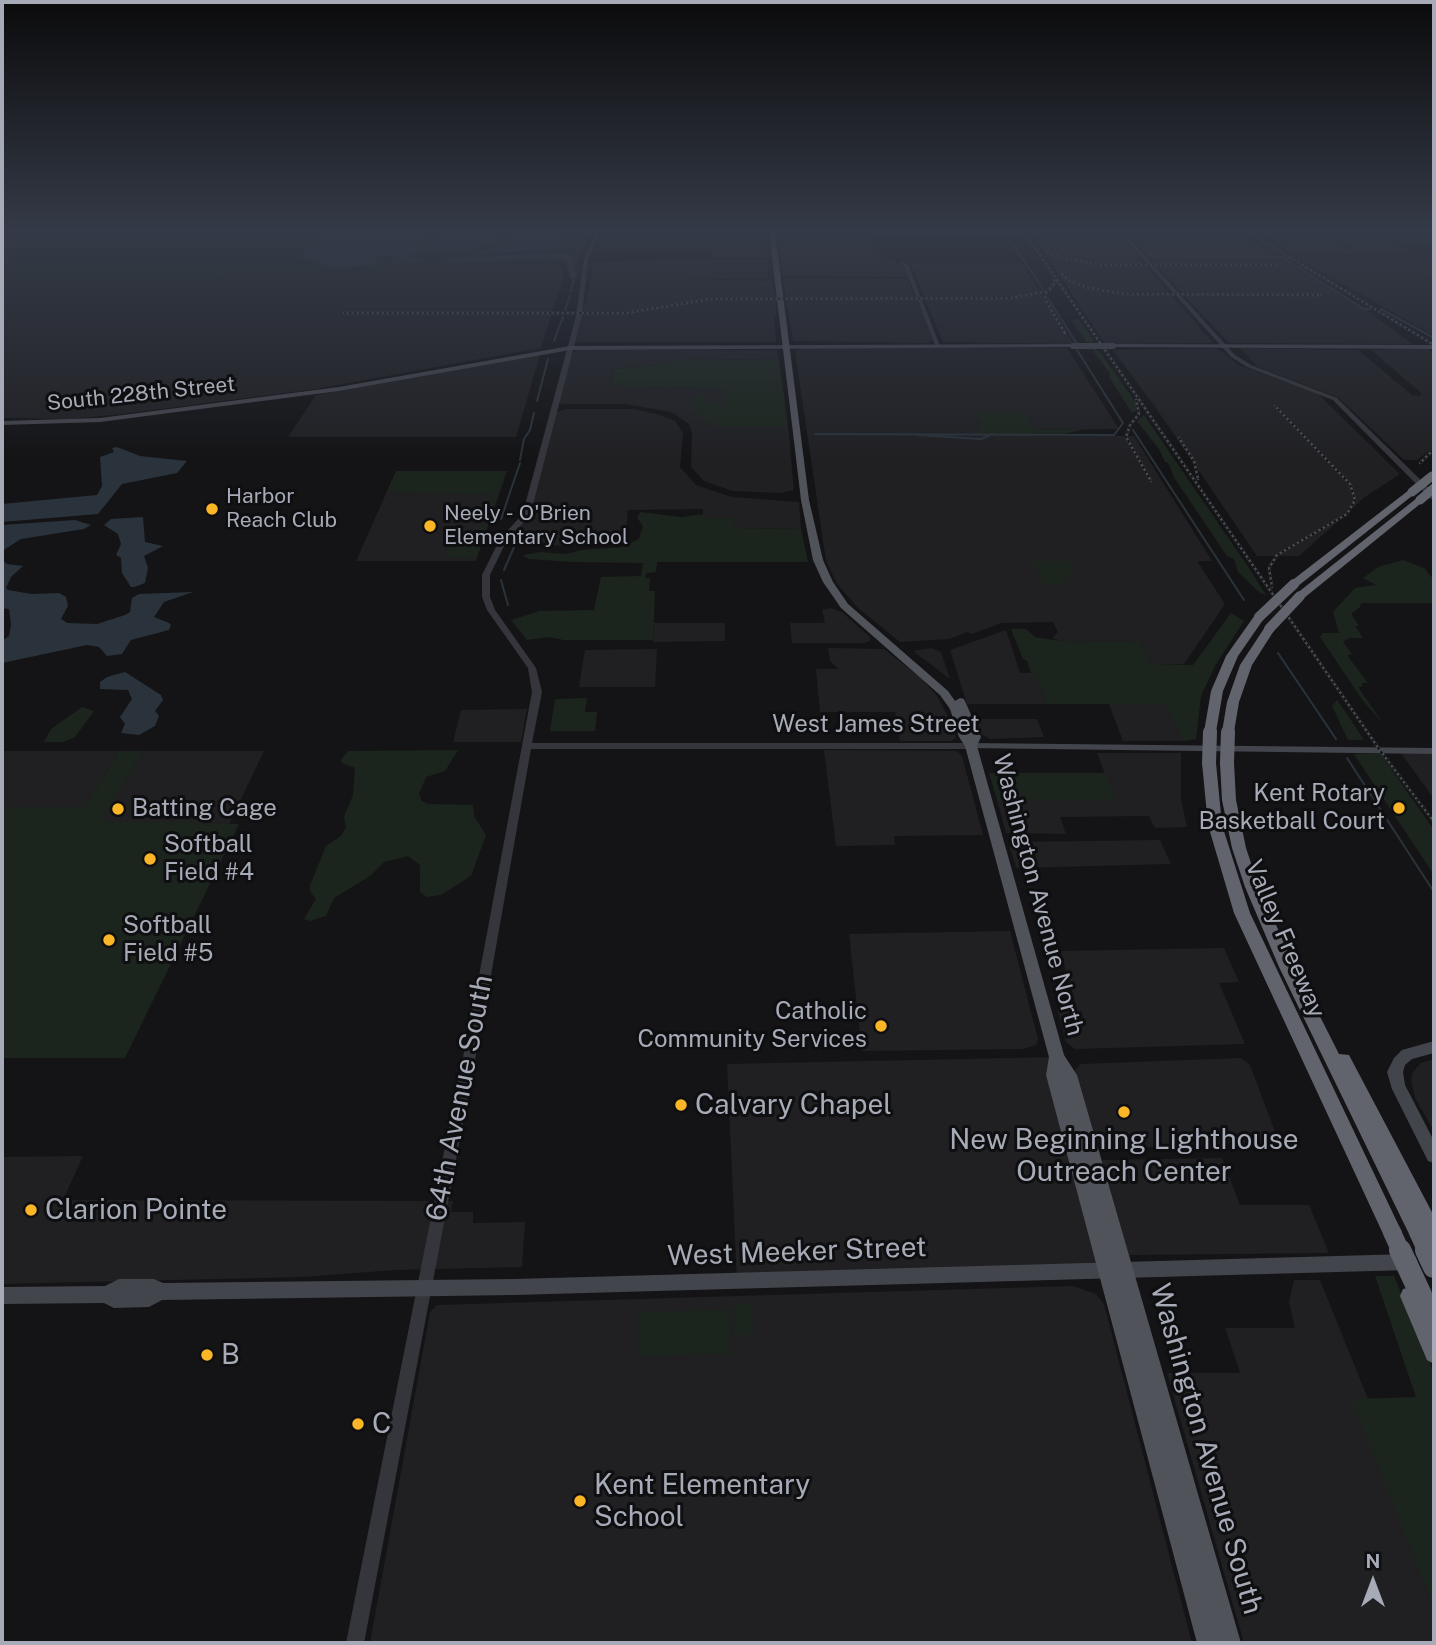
<!DOCTYPE html>
<html>
<head>
<meta charset="utf-8">
<style>
	body { margin:0 }
	#map { position:relative; width:1436px; height:1645px; overflow:hidden; background:#141416; font-family:"Public Sans",sans-serif }
	canvas { display:block }
	.frame { position:absolute; inset:0; border:4px solid #a6abb7; pointer-events:none }
	.north { position:absolute; left:1338px; top:1547px; width:70px; height:70px; -webkit-text-stroke:5px #0f0f11; paint-order:stroke; rotate:0deg; font-size:19px; font-weight:700; line-height:28px; text-align:center; color:#a6abb7 }
	.north::after { content:''; display:block; margin:auto; width:24px; height:32px; background:#a6abb7; clip-path:polygon(50% 0,100% 100%,50% 72%,0 100%) }
</style>
</head>
<body>
<div id="map">
<canvas width="1436" height="1645"></canvas>
<div class="frame"></div>
<div class="north">N</div>
</div>
<script>
const g = document.querySelector('canvas').getContext('2d');
g.lineJoin = 'round';
function fillPath(path, color) {
  g.fillStyle = color;
  g.fill(path, 'evenodd');
}
function shape(rows) {
  const path = new Path2D();
  for (const r of rows) {
    path.moveTo(r[0], r[1]);
    for (let i = 2; i < r.length; i += 2) path.lineTo(r[i], r[i + 1]);
  }
  return path;
}
function trace(path, color, width, dash) {
  g.strokeStyle = color;
  g.lineWidth = width;
  g.lineCap = dash ? 'butt' : 'round';
  g.setLineDash(dash || []);
  g.stroke(path);
}
function drawText(font, color, halo, rows, align = 'center') {
  g.font = font + ' "Public Sans",sans-serif';
  g.lineWidth = 6;
  g.setLineDash([]);
  g.textBaseline = 'middle';
  g.strokeStyle = halo;
  g.fillStyle = color;
  for (const [text, x, y, turn = 0] of rows) {
    g.save();
    g.translate(x, y);
    g.rotate((+turn || 0) * Math.PI / 180);
    g.textAlign = isNaN(turn) ? turn : align;
    if (halo) g.strokeText(text, 0, 0);
    g.fillText(text, 0, 0);
    g.restore();
  }
}
const built = shape([
	[604,232,765,232,768,257,712,257,711,249,596,249],
	[777,232,872,232,880,253,904,267,908,277,783,276],
	[1031,232,1116,232,1213,343,1105,344],
	[1125,232,1237,232,1369,312,1412,344,1229,343],
	[1257,232,1434,232,1434,246,1399,246,1385,236,1335,236,1358,254,1294,254],
	[1296,257,1434,257,1434,278,1421,279,1434,280,1434,336],
	[695,259,767,259,768,278,685,279,772,281,777,315,774,315,776,342,576,342,583,314,639,312,684,302,635,311,583,312,592,277,592,262],
	[551,261,557,262,564,274,541,348,316,389,122,414,69,419,2,418,2,284,139,284],
	[910,263,1021,263,1074,344,943,342],
	[792,278,908,279,933,340,927,343,793,341,783,280],
	[834,347,1067,348,1119,429,1033,430,1036,436,1134,436,1212,561,1197,561,1225,604,1184,664,1151,664,1141,642,1061,641,1052,638,1058,632,1053,622,1001,623,972,634,968,632,949,639,900,642,858,608,837,584,826,561,795,351,800,348],
	[1240,348,1358,350,1412,395,1420,396,1421,393,1371,350,1428,348,1434,354,1434,447,1417,460,1404,460,1339,398,1258,367],
	[1164,349,1218,349,1239,365,1318,394,1400,474,1365,497,1299,556,1257,556,1156,408,1113,350],
	[579,350,777,350,779,360,679,359,658,365,613,369,611,384,624,388,725,389,725,404,711,403,712,426,788,426,794,490,780,493,732,491,704,481,691,467,692,433,689,424,671,412,626,404,562,404,559,402,573,352],
	[540,355,516,437,288,437,316,395],
	[566,409,633,409,657,414,675,421,683,433,680,467,696,485,732,497,799,502,801,529,733,528,703,518,703,509,628,510,625,545,505,546,532,509,557,412],
	[396,471,507,471,476,561,356,561],
	[831,608,842,612,870,637,870,641,865,643,792,643,790,623,825,623,822,610],
	[654,623,725,623,725,641,653,642],
	[1006,630,1020,673,1035,673,1046,704,967,704,950,650],
	[828,648,884,649,922,679,937,696,952,724,956,738,951,741,900,741,895,712,820,712,816,669,839,669,830,661],
	[931,648,941,652,950,679,913,651],
	[657,649,655,687,579,687,585,650],
	[1109,704,1166,704,1184,741,1123,741],
	[527,709,521,742,453,742,461,710],
	[974,719,1037,719,1044,737,990,739,981,734],
	[824,750,957,751,962,756,983,835,894,836,895,845,836,846],
	[2,751,119,751,85,807,2,807],
	[143,751,264,751,229,824,98,823],
	[1097,753,1181,753,1181,800,1187,827,1155,828,1149,816,1060,817,1066,834,1006,833,997,800,1115,800],
	[1401,753,1434,754,1434,799,1411,767],
	[1160,840,1171,864,1016,868,1010,848,1010,844,1014,842],
	[1010,931,1038,1039,1036,1045,1023,1049,862,1051,849,934],
	[1224,948,1239,982,1219,983,1245,1044,1075,1049,1066,1042,1057,1009,1077,1008,1060,951],
	[1057,1057,1106,1271,737,1281,727,1064],
	[1241,1058,1250,1065,1277,1137,1274,1142,1107,1149,1094,1139,1075,1070,1081,1064],
	[1434,1059,1434,1131,1415,1098,1411,1080,1413,1072,1421,1063],
	[83,1156,63,1200,453,1201,451,1212,473,1212,473,1223,525,1222,522,1267,395,1270,303,1277,2,1284,2,1157],
	[1222,1158,1240,1205,1309,1205,1329,1253,1129,1255,1102,1160],
	[1294,1280,1320,1280,1368,1399,1353,1399,1434,1608,1434,1643,1244,1643,1167,1373,1240,1373,1225,1328,1295,1328,1289,1302],
	[1073,1286,1096,1294,1104,1304,1192,1643,370,1643,430,1312,437,1305]
]);
const green = shape([
	[2,232,591,232,578,261,577,278,569,278,566,261,556,262,558,268,552,269,522,264,139,284,2,284],
	[1335,236,1385,236,1410,254,1360,254],
	[1079,319,1094,341,1090,344,1102,355,1136,403,1136,411,1132,413,1109,377,1110,374,1071,320],
	[679,359,779,360,788,426,712,426,694,413,693,400,698,396,705,396,711,403,725,404,725,389,624,388,611,384,613,369,658,365],
	[976,412,1024,412,1033,430,1086,429,1063,434,973,433,981,428],
	[1144,415,1251,571,1266,595,1260,593,1238,572,1234,559,1227,556,1175,479,1168,463,1165,462,1159,449,1137,421],
	[396,471,507,471,492,511,487,511,482,507,488,505,490,494,387,492],
	[640,512,681,517,704,514,704,518,733,518,734,528,801,529,808,562,657,562,656,572,646,573,645,578,650,578,649,591,655,591,653,640,564,640,549,637,527,640,511,620,540,611,594,610,601,577,641,576,643,563,572,562,528,559,523,555,540,552,566,554,581,550,622,547,639,539,643,526,637,518],
	[476,526,487,526,476,558,444,557,450,542,460,542,464,533,474,533],
	[1403,560,1424,568,1434,580,1434,603,1361,603,1360,607,1351,614,1359,626,1355,626,1363,638,1349,638,1343,642,1352,654,1347,655,1368,683,1361,683,1363,686,1358,687,1384,725,1361,698,1320,637,1323,633,1339,633,1333,612,1355,588,1376,585,1363,578,1378,567],
	[1033,561,1072,561,1074,568,1061,586,1043,584],
	[1231,613,1244,621,1215,666,1201,696,1196,739,1184,741,1165,704,1046,704,1035,674,1031,673,1027,661,1023,659,1011,629,1026,629,1035,637,1061,641,1141,642,1151,664,1193,665],
	[587,698,585,712,597,712,595,731,550,731,555,699],
	[1337,700,1347,714,1364,740,1348,740,1332,706],
	[82,707,94,711,75,737,63,742,44,742,51,729],
	[458,750,445,771,426,777,419,794,422,801,428,804,473,805,474,816,486,835,471,876,441,895,427,897,420,892,420,865,408,856,384,862,370,876,334,898,326,916,310,921,304,919,316,899,310,891,310,885,326,846,341,836,346,827,344,817,353,795,355,768,342,763,341,760,348,751],
	[119,751,143,751,100,821,239,824,125,1058,2,1058,2,807,85,807],
	[1354,754,1381,754,1434,830,1434,875],
	[989,773,1105,773,1116,800,997,800],
	[1375,1276,1394,1276,1434,1373,1434,1608,1352,1399,1416,1397],
	[752,1303,754,1335,734,1335,733,1304],
	[728,1310,730,1354,637,1356,638,1312]
]);
const water = shape([
	[331,232,425,232,421,240,414,245,422,249,421,251,407,257,428,261,394,264,391,262,395,256,383,255,375,258,378,262,373,265,333,268,302,258,304,251],
	[443,232,485,232,492,241,477,248,459,251,424,252,426,247,436,244],
	[519,232,557,232,552,239,556,245,543,250,469,254,504,246,518,238],
	[562,253,571,256,576,278,571,278,567,261,560,258,450,263,445,261,449,258],
	[117,447,140,456,187,461,177,473,122,484,98,514,2,522,2,504,97,495,102,486,100,457,114,452,112,448],
	[143,517,145,542,163,546,144,556,148,568,145,583,134,587,131,587,122,573,121,558,116,555,121,544,118,534,104,525,111,519],
	[75,520,91,525,84,529,21,539,2,551,2,525],
	[2,560,7,564,23,566,11,577,6,588,8,590,31,594,59,593,66,597,68,606,61,619,67,623,97,624,125,615,130,612,132,598,139,594,193,592,164,602,154,617,169,623,171,625,169,630,131,640,122,654,107,656,99,647,87,645,2,663,2,641,9,636,11,624,9,609,2,608],
	[125,672,161,695,163,700,155,711,159,716,155,726,139,735,121,733,125,724,120,717,132,699,128,690,100,689,100,682,107,677]
]);
const stream = shape([
	[1005,232,1007,234],
	[1116,234,1118,236],
	[1009,239,1022,258],
	[1121,239,1123,242],
	[1125,244,1131,251],
	[1133,252,1139,256],
	[1149,256,1282,257,1364,309,1370,309],
	[1023,259,1043,289],
	[571,291,574,278],
	[1048,298,1077,344],
	[1381,309,1434,338],
	[565,310,570,296],
	[554,341,563,317],
	[537,401,548,359],
	[1133,430,1244,600],
	[815,434,1114,435,1123,423,1077,350],
	[917,435,981,439,993,434],
	[520,460,524,439,530,430,534,413],
	[501,519,520,463],
	[521,536,525,531],
	[504,570,515,545],
	[501,580,508,605],
	[1278,653,1336,739],
	[1347,758,1434,892]
]);
const tertiary = shape([
	[596,232,600,232,588,259,582,316,533,505,525,521,507,540,490,575,490,597,495,610,536,668,542,692,532,743,971,743,976,746,971,749,531,749,488,992,364,1643,346,1643,476,992,532,692,528,668,487,610,482,597,482,575,500,539,519,518,525,505,576,316,584,259,596,232],
	[1119,232,1123,232,1235,355,1251,365,1337,398,1434,493,1434,499,1431,499,1333,400,1247,367,1231,357,1119,232],
	[900,262,904,262,909,267,940,346,935,345,905,268,900,262]
]);
const secondary = shape([
	[1073,344,1075,345,1075,347,570,350,339,391,100,422,2,425,2,421,100,418,339,387,570,346,1073,344],
	[1113,344,1434,345,1434,349,1111,347,1111,345,1113,344],
	[971,743,1434,748,1434,754,967,748,965,746,967,744,971,743],
	[1434,1041,1434,1053,1412,1059,1405,1065,1403,1072,1405,1085,1434,1141,1434,1163,1428,1161,1392,1089,1387,1072,1394,1058,1402,1050,1434,1041],
	[1409,1254,1415,1256,1418,1262,1415,1268,1409,1270,514,1295,162,1300,149,1307,114,1308,104,1303,2,1304,2,1287,105,1286,119,1279,154,1279,163,1283,514,1279,1409,1254]
]);
const primary = shape([
	[769,232,775,232,809,500,823,560,833,582,848,604,948,691,955,701,960,698,964,699,981,737,977,746,1064,1055,1077,1075,1241,1643,1219,1643,1198,1569,1219,1643,1197,1643,1046,1075,1049,1057,965,746,959,737,950,709,940,695,841,608,823,582,813,560,801,500,769,232]
]);
const motorway = shape([
	[1409,490,1417,492,1298,586,1290,586,1290,582,1409,490],
	[1417,498,1425,500,1304,598,1296,598,1296,594,1417,498],
	[1259,614,1265,617,1238,656,1223,691,1216,732,1210,736,1205,735,1204,732,1211,691,1226,656,1255,615,1259,614],
	[1269,626,1275,629,1252,665,1239,702,1234,732,1228,736,1223,735,1222,732,1227,702,1240,665,1265,627,1269,626],
	[1209,759,1216,763,1222,825,1250,913,1399,1226,1402,1232,1399,1238,1392,1241,1385,1238,1234,913,1208,825,1202,763,1209,759],
	[1227,759,1234,763,1236,800,1246,848,1259,887,1295,967,1339,1054,1349,1055,1434,1216,1434,1244,1427,1241,1425,1238,1418,1241,1411,1238,1279,967,1245,887,1232,848,1222,800,1220,763,1227,759],
	[1421,1285,1428,1288,1434,1301,1434,1364,1427,1360,1400,1296,1403,1289,1421,1285]
]);
const rail = shape([
	[1024,232,1379,749,1434,822],
	[1248,232,1434,345],
	[1039,241,1049,252,1061,258,1101,265,1279,265],
	[1059,272,1070,281,1089,288,1125,294,1320,295],
	[1053,287,1046,293,1045,299,1065,333],
	[344,313,626,313,710,299,1013,298,1047,291,1055,283,1053,274],
	[1136,400,1139,414,1130,425,1126,437,1151,481],
	[1179,438,1194,461,1198,479],
	[1420,463,1434,449],
	[1272,587,1269,568,1277,555,1347,514,1355,500,1350,484,1275,406]
]);
const secondaryBridge = shape([
	[1073,346,1113,346]
]);
const motorwayBridgeFar4 = shape([
	[1412,492,1432,476],
	[1420,500,1434,488]
]);
const motorwayBridgeFar3 = shape([
	[1259,617,1294,584],
	[1269,629,1300,596]
]);
const motorwayBridgeFar2 = shape([
	[1209,763,1210,732],
	[1227,763,1228,732]
]);
const motorwayBridgeFar1 = shape([
	[1392,1232,1401,1252],
	[1418,1232,1427,1252]
]);
const motorwayBridge = shape([
	[1400,1250,1421,1295],
	[1426,1250,1434,1267]
]);
const markers = [
	[212,509,7,"#fbb628"],
	[430,526,7,"#fbb628"],
	[1399,808,7,"#fbb628"],
	[118,809,7,"#fbb628"],
	[150,859,7,"#fbb628"],
	[109,940,7,"#fbb628"],
	[881,1026,7,"#fbb628"],
	[681,1105,7,"#fbb628"],
	[1124,1112,7,"#fbb628"],
	[31,1210,7,"#fbb628"],
	[207,1355,7,"#fbb628"],
	[358,1424,7,"#fbb628"],
	[580,1501,7,"#fbb628"]
];
const farStreetnames = [
	["South 228th Street",141,394,-6]
];
const farPoinames = [
	["Harbor",226,497],
	["Reach Club",226,521],
	["Neely - O'Brien",444,514],
	["Elementary School",444,538]
];
const streetNames = [
	["West James Street",876,725],
	["Washington Avenue North",1038,895,75],
	["Valley Freeway",1285,939,67]
];
const poiNames = [
	["Kent Rotary",1385,794,"right"],
	["Basketball Court",1385,822,"right"],
	["Batting Cage",132,809],
	["Softball",164,845],
	["Field #4",164,873],
	["Softball",123,926],
	["Field #5",123,954],
	["Catholic",867,1012,"right"],
	["Community Services",867,1040,"right"]
];
const nearStreetnames = [
	["64th Avenue South",460,1098,-79],
	["West Meeker Street",797,1252,-2],
	["Washington Avenue South",1206,1449,74]
];
const nearPoinames = [
	["Calvary Chapel",695,1105],
	["New Beginning Lighthouse",1124,1140,"center"],
	["Outreach Center",1124,1172,"center"],
	["Clarion Pointe",45,1210],
	["B",221,1355],
	["C",372,1424],
	["Kent Elementary",594,1485],
	["School",594,1517]
];
fillPath(built, '#202023');
fillPath(green, '#1c251d');
fillPath(water, '#2a333b');
trace(stream, '#2a333b', 2);
fillPath(tertiary, '#35363c');
fillPath(secondary, '#43454c');
fillPath(primary, '#51535b');
fillPath(motorway, '#61646d');
trace(rail, '#484a51', 2.5);
trace(rail, '#0f0f11', 2, [2.5]);
trace(secondaryBridge, '#43454c', 6);
trace(motorwayBridgeFar4, '#61646d', 9);
trace(motorwayBridgeFar3, '#61646d', 10);
trace(motorwayBridgeFar2, '#61646d', 14);
trace(motorwayBridgeFar1, '#61646d', 18);
trace(motorwayBridge, '#61646d', 22);
const sky = g.createLinearGradient(0, 0, 0, 462);
sky.addColorStop(0, '#0b0b0c');
sky.addColorStop(0.5, '#343a47');
sky.addColorStop(1, '#343a4700');
g.fillStyle = sky;
g.fillRect(0, 0, 1436, 462);
for (const [x, y, r, color] of markers) {
  const dot = new Path2D();
  dot.arc(x, y, r, 0, 2 * Math.PI);
  g.fillStyle = color;
  g.fill(dot);
  trace(dot, '#0f0f11', 2.5);
}
drawText('21px', '#a6abb7', '#0f0f11', farStreetnames);
drawText('21px', '#a6abb7', '#0f0f11', farPoinames, 'left');
drawText('24px', '#a6abb7', '#0f0f11', streetNames);
drawText('24px', '#a6abb7', '#0f0f11', poiNames, 'left');
drawText('28px', '#a6abb7', '#0f0f11', nearStreetnames);
drawText('28px', '#a6abb7', '#0f0f11', nearPoinames, 'left');
</script>
</body>
</html>
